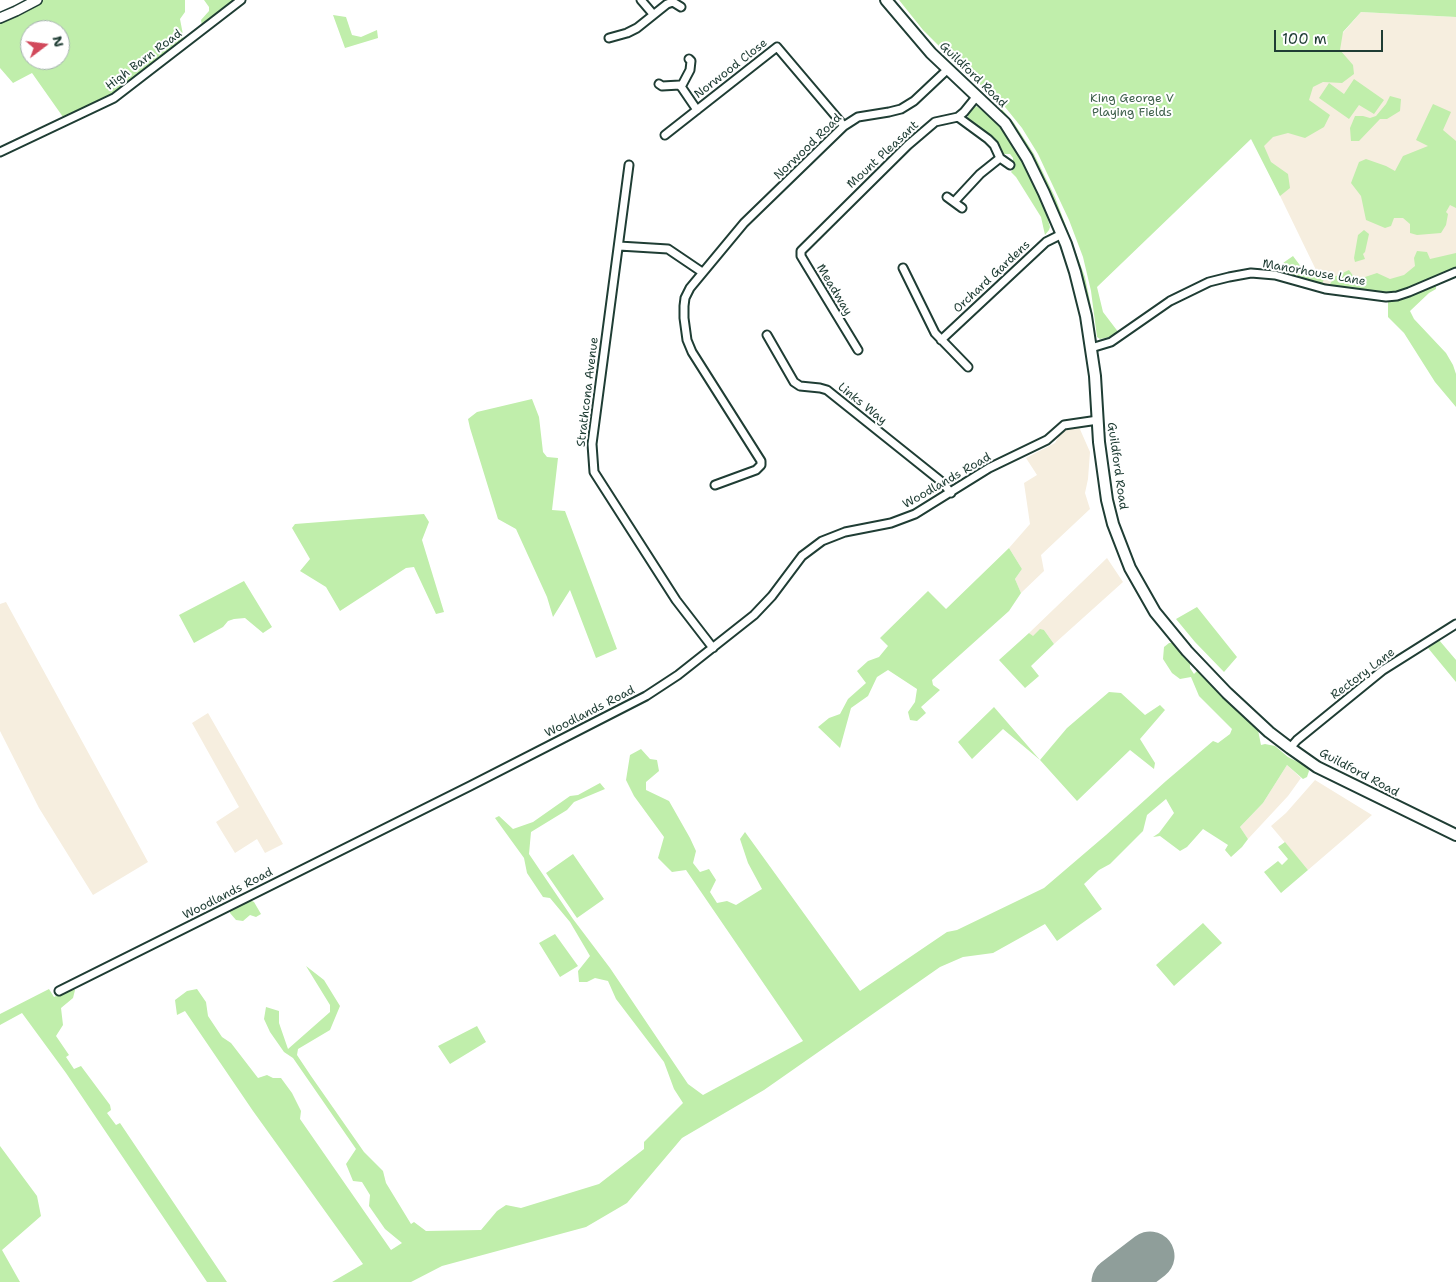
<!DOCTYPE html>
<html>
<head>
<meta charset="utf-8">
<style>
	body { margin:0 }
	#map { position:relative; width:1456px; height:1282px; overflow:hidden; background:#fff; font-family:"Shantell Sans",sans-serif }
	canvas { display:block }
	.north { position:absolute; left:20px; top:20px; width:50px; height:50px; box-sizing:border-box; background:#fff; border:1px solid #a5b1ae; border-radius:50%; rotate:75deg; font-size:14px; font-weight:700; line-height:20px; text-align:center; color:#1f3d34 }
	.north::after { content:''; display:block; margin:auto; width:18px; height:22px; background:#d1495b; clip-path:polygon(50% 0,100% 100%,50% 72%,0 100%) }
	.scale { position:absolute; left:1274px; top:30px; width:109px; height:22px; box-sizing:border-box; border:2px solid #1f3d34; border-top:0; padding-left:6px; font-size:15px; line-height:18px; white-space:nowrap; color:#1f3d34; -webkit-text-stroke:4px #fff; paint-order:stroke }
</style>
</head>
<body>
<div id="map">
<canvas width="1456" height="1282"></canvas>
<div class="north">N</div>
<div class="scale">100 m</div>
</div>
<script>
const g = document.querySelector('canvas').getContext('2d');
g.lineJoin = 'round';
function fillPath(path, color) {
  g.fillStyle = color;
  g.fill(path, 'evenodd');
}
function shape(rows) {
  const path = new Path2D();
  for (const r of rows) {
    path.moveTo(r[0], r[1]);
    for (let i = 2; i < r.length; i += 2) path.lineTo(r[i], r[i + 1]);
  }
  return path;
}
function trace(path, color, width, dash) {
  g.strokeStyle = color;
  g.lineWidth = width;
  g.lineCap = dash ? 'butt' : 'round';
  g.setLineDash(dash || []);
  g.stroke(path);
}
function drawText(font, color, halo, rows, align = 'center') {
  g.font = font + ' "Shantell Sans",sans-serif';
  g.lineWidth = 4;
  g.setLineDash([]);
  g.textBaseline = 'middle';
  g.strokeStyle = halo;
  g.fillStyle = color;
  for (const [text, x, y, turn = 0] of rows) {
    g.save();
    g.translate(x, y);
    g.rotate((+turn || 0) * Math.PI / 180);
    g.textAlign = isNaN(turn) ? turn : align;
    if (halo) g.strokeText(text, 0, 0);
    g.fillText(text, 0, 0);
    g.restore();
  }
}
const built = shape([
	[1361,12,1456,17,1456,269,1398,292,1364,292,1322,284,1325,274,1316,270,1252,138],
	[1079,427,1090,452,1088,479,1085,493,1090,509,1041,555,1044,571,1021,593,1015,579,1022,569,1009,548,1030,524,1024,483,1037,475,1026,458,1055,443,1063,429],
	[1107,558,1123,582,1054,644,1044,630,1033,637,1029,633],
	[6,602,148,862,93,895,39,808,0,731,0,604],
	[208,713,283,844,265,853,257,839,235,853,216,822,239,807,192,723],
	[1287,765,1301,778,1288,796,1248,839,1240,827,1263,803],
	[1315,780,1372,815,1308,870,1271,826,1286,813]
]);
const green = shape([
	[42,0,185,0,185,12,180,19,184,40,133,80,107,97,63,117,32,73,13,83,0,68,0,20,18,13],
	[30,30,60,30,60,60,30,60],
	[204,0,237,0,202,26,201,20,209,11,209,7],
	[899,0,1456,0,1456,17,1361,12,1343,32,1340,50,1353,65,1354,74,1342,83,1323,82,1313,87,1309,100,1330,115,1324,127,1305,138,1288,133,1273,137,1264,146,1271,162,1288,174,1290,188,1280,196,1251,139,1097,287,1103,312,1119,333,1114,336,1100,339,1097,337,1091,291,1083,257,1069,220,1038,154,1022,128,1001,102,997,100,949,56,923,30],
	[333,15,346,17,352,35,361,37,377,30,378,38,345,48],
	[1354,79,1384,100,1374,114,1359,105,1349,119,1319,98,1329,83,1344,94],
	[1390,96,1401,99,1400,111,1387,119,1380,119,1359,141,1351,141,1350,128,1355,116,1363,116,1370,118,1376,116,1386,104],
	[1433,104,1451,112,1443,130,1456,141,1456,208,1450,205,1446,212,1448,214,1446,225,1441,233,1417,235,1410,233,1410,224,1403,218,1394,218,1391,226,1385,228,1366,220,1361,196,1351,183,1359,162,1366,159,1386,166,1395,171,1403,156,1428,146,1416,140],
	[976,106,987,114,979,106,984,107,1005,131,1022,157,1053,223,1054,227,1052,228,1046,213,1050,227,1049,230,1045,235,1041,217,1016,177,1011,172,1013,169,1013,158,1010,154,1004,154,994,139,968,120,968,111],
	[1001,108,1014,123,1034,154,1055,197,1085,277,1092,311,1095,336,1093,333,1077,266,1000,113],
	[1364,230,1369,234,1365,252,1363,254,1365,259,1355,262,1354,258,1358,235],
	[1417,251,1427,252,1430,259,1456,253,1456,269,1398,292,1384,293,1329,286,1334,277,1349,270,1356,280,1377,273,1390,279,1404,275,1415,266,1414,258],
	[1293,256,1302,268,1326,274,1322,284,1284,275,1283,263],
	[1436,285,1436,289,1429,293,1410,311,1414,319,1446,353,1453,365,1456,374,1456,407,1435,382,1404,333,1388,317,1388,301,1415,294],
	[532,399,539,417,543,452,547,457,558,458,552,510,565,511,617,649,596,658,570,590,553,617,547,597,516,529,498,519,470,428,468,419,477,412],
	[424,514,429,522,422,540,444,612,436,614,414,567,406,568,340,611,326,587,300,571,310,559,292,528,295,524],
	[1009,548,1022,569,1015,579,1021,593,1009,611,932,680,933,685,940,690,921,707,926,713,917,721,910,720,908,712,915,702,917,689,888,670,877,677,868,696,851,708,840,748,818,727,829,718,840,714,848,699,866,683,857,671,868,661,879,657,888,646,880,638,928,591,946,609],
	[244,581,272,627,263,633,245,618,234,619,228,621,223,627,194,643,179,615],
	[1197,607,1237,657,1224,672,1195,642,1176,619],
	[1040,629,1044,630,1054,644,1031,666,1039,676,1025,688,999,660,1029,633,1033,636],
	[1439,640,1456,660,1456,682,1428,648],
	[1169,643,1173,643,1190,662,1190,668,1194,674,1198,670,1258,730,1261,745,1265,744,1275,746,1288,757,1308,767,1309,771,1307,777,1303,779,1287,765,1263,803,1240,827,1248,839,1242,847,1231,857,1225,850,1228,845,1203,829,1187,847,1180,851,1160,836,1153,837,1159,833,1174,813,1166,799,1147,815,1143,831,1110,864,1099,870,1084,884,1102,909,1057,941,1045,924,993,953,963,957,940,967,764,1090,682,1138,627,1203,586,1227,442,1266,411,1282,332,1282,363,1264,253,1111,185,1011,177,1015,175,1000,187,991,197,989,206,1002,208,1016,222,1037,231,1043,258,1078,267,1075,273,1078,281,1078,292,1093,301,1111,300,1119,391,1250,402,1243,385,1229,369,1206,370,1195,362,1182,353,1181,346,1164,356,1149,293,1058,284,1052,270,1032,264,1019,266,1007,279,1011,279,1023,288,1049,330,1012,330,1005,306,966,324,980,340,1006,330,1030,298,1049,297,1055,311,1076,364,1152,383,1171,386,1183,411,1224,414,1222,426,1231,481,1230,497,1211,506,1205,521,1208,599,1184,644,1149,644,1142,683,1103,674,1089,664,1062,616,999,608,981,595,978,587,982,579,982,578,971,590,956,570,922,550,898,543,897,527,873,524,858,495,818,499,816,513,829,533,822,570,796,578,795,600,783,605,789,574,802,567,810,531,832,529,854,573,919,610,968,688,1084,703,1095,803,1041,686,870,672,872,658,858,664,837,634,796,626,780,630,755,641,749,650,759,657,760,659,771,646,782,646,790,669,801,690,838,696,851,693,863,700,872,709,869,716,880,710,892,717,903,727,901,736,905,762,889,748,863,740,839,745,832,860,991,947,932,957,930,1044,888,1106,835,1166,781,1213,741,1218,743,1230,734,1232,729,1199,696,1191,677,1180,679,1172,673,1163,659,1164,647],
	[1109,692,1121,693,1145,715,1160,705,1165,710,1140,739,1155,763,1154,769,1130,750,1077,801,1040,760,1003,729,972,759,958,742,994,707,1040,760,1067,728],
	[1285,842,1308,870,1281,893,1264,872,1278,861,1282,865,1288,859,1278,847],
	[573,854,604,899,577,918,546,873],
	[250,900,254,902,261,914,256,917,250,915,243,921,236,920,230,913,230,910],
	[1203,923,1222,943,1174,986,1156,965],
	[555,934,578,966,560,977,539,943],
	[73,988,75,990,73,998,61,1008,63,1025,56,1036,69,1055,66,1057,74,1069,81,1066,110,1105,111,1110,107,1113,116,1125,120,1123,227,1282,207,1282,66,1073,22,1013,0,1025,0,1014,49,989,54,997],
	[477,1026,486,1042,450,1064,438,1046],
	[0,1146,37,1196,41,1216,2,1250,20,1282,0,1282]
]);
const runway = shape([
	[1116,1282,1150,1256]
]);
const minor = shape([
	[641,0,653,14],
	[609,38,627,33,637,28,667,4,673,2,681,7],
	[659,84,662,86,680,85,697,110],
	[681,87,690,70,691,61,689,59],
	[958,117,988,139,994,145,1000,158,1010,165],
	[665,135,777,47,844,126],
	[0,152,114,98,241,0],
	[629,165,592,444,594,472,676,600,713,648],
	[947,197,962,208],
	[954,202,980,174,1000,158],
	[619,246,668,249,702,272],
	[903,268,935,333,968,367],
	[767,335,794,382,800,386,820,388,827,390,942,482,951,493],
	[941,340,1046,242,1062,234],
	[1091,348,1111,342,1170,301,1209,282,1229,277,1251,273,1275,275,1325,289,1386,297,1397,296,1409,292,1456,272],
	[858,350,807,266,801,256,801,251,908,145,935,122,958,117,964,112,977,96],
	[715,485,756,470,761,465,761,461,692,352,687,340,684,318,684,306,685,298,690,288,744,223,844,126,858,117,889,112,901,109,914,101,948,69],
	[1290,748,1297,740,1383,670,1456,624],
	[59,991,470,786,646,696,678,675,754,615,772,596,802,556,822,541,845,532,891,523,915,514,989,468,1047,440,1064,425,1098,420]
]);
const tertiary = shape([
	[0,18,16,11,37,0]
]);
const primary = shape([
	[886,0,931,53,1005,123,1027,158,1044,193,1066,244,1075,272,1086,316,1095,376,1099,442,1107,500,1113,524,1130,568,1155,612,1187,651,1227,693,1269,732,1290,748,1317,767,1456,835]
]);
const streetNames = [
	["High Barn Road",144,60,-37],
	["Norwood Close",731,69,-38],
	["Guildford Road",973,75,44],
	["Norwood Road",808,147,-44],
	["Mount Pleasant",883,155,-43],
	["Manorhouse Lane",1314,273,10],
	["Orchard Gardens",992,277,-43],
	["Meadway",834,290,59],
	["Strathcona Avenue",588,392,-83],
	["Links Way",862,404,39],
	["Guildford Road",1117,466,82],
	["Woodlands Road",947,481,-30],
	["Rectory Lane",1363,674,-37],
	["Woodlands Road",590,712,-27],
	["Guildford Road",1359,773,28],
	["Woodlands Road",228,894,-27]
];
const parkNames = [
	["King George V",1132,99],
	["Playing Fields",1132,113]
];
fillPath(built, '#f6eedf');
fillPath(green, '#c0eeab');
trace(runway, '#8f9e9a', 49);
trace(minor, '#1f3d34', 11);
trace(tertiary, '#1f3d34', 12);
trace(primary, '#1f3d34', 14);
trace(minor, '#fff', 7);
trace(tertiary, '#fff', 9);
trace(primary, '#fff', 10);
drawText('12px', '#1f3d34', '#fff', streetNames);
drawText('12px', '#3f604c', '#fff', parkNames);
</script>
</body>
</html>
